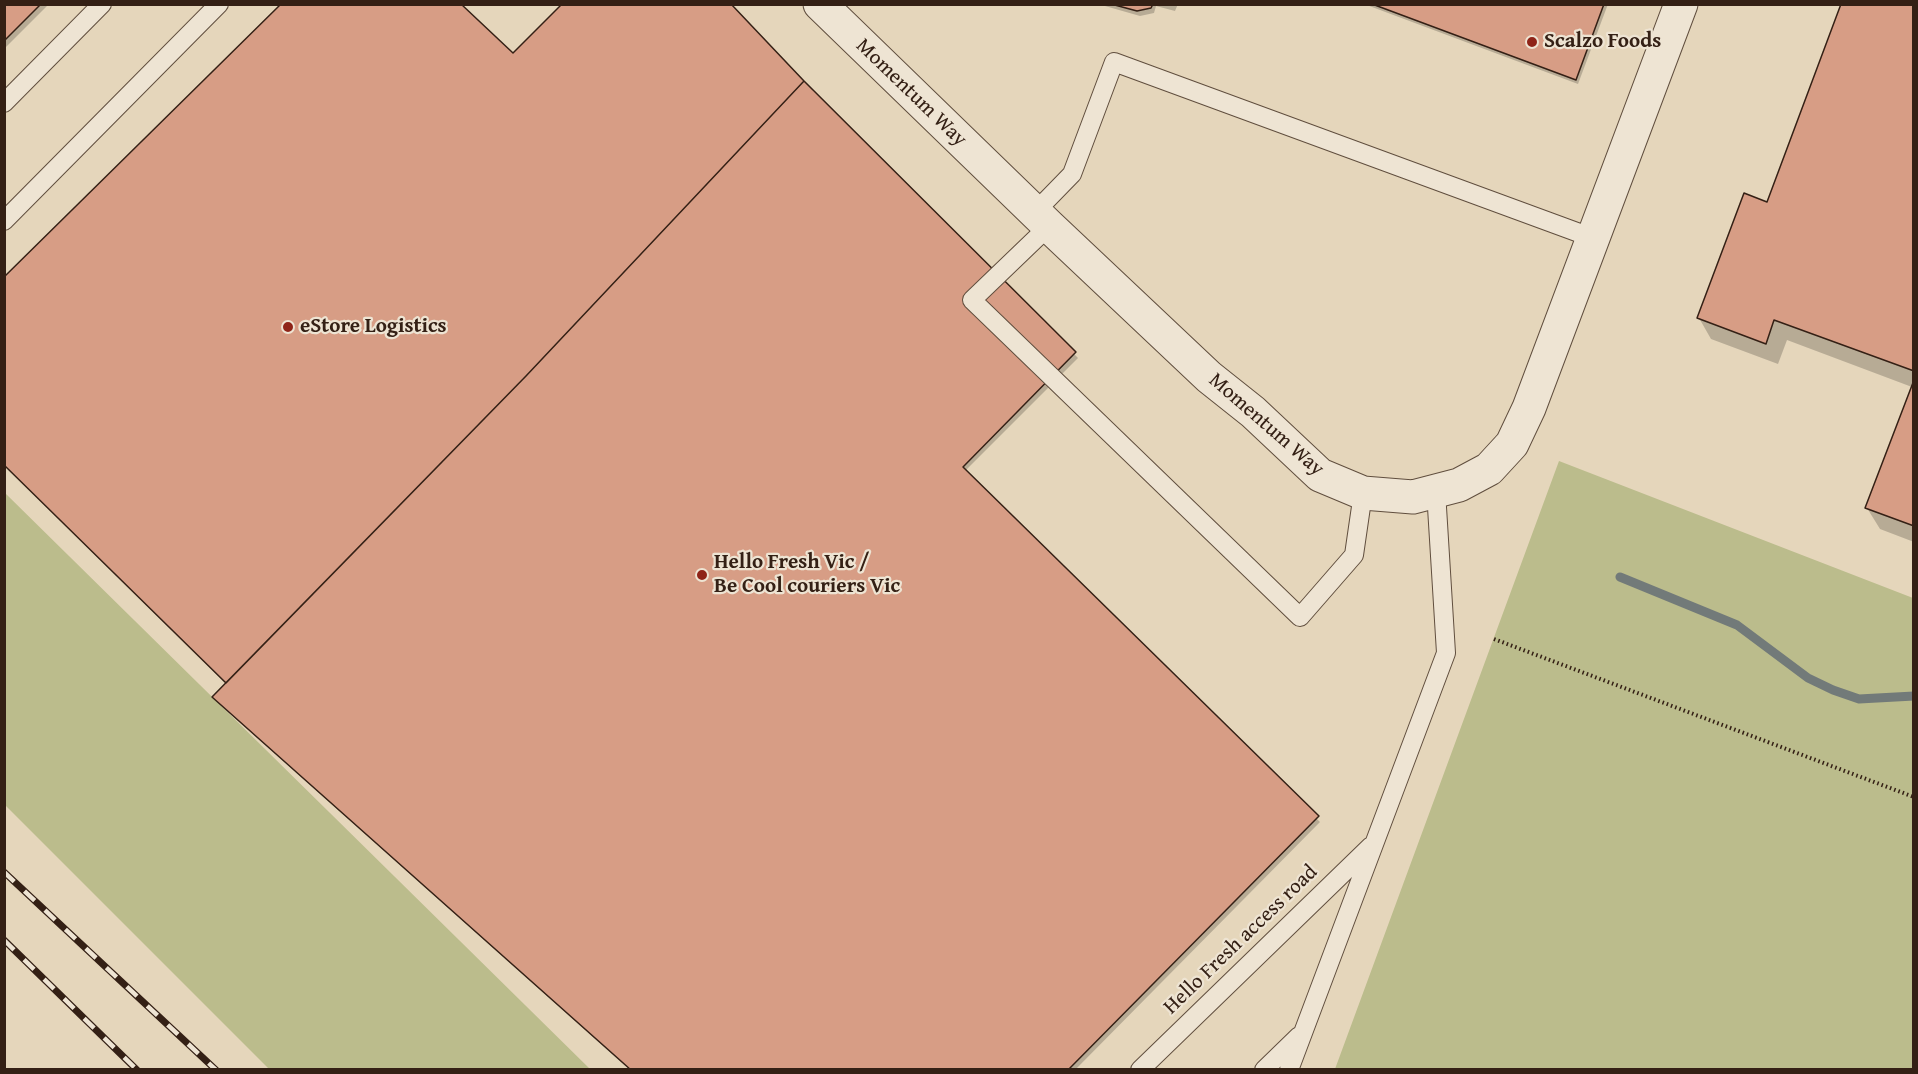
<!DOCTYPE html>
<html>
<head>
<meta charset="utf-8">
<style>
	body { margin:0 }
	#map { position:relative; width:1918px; height:1074px; overflow:hidden; background:#e5d6bb; font-family:"Gentium Book Plus",serif }
	canvas { display:block }
	.frame { position:absolute; inset:0; border:6px solid #342015; pointer-events:none }
</style>
</head>
<body>
<div id="map">
<canvas width="1918" height="1074"></canvas>
<div class="frame"></div>
</div>
<script>
const g = document.querySelector('canvas').getContext('2d');
g.lineJoin = 'round';
function fillPath(path, color) {
  g.fillStyle = color;
  g.fill(path, 'evenodd');
}
function shape(rows) {
  const path = new Path2D();
  for (const r of rows) {
    path.moveTo(r[0], r[1]);
    for (let i = 2; i < r.length; i += 2) path.lineTo(r[i], r[i + 1]);
  }
  return path;
}
function trace(path, color, width, dash) {
  g.strokeStyle = color;
  g.lineWidth = width;
  g.lineCap = dash ? 'butt' : 'round';
  g.setLineDash(dash || []);
  g.stroke(path);
}
function drawText(font, color, halo, rows, align = 'center') {
  g.font = font + ' "Gentium Book Plus",serif';
  g.lineWidth = 4.5;
  g.setLineDash([]);
  g.textBaseline = 'middle';
  g.strokeStyle = halo;
  g.fillStyle = color;
  for (const [text, x, y, turn = 0] of rows) {
    g.save();
    g.translate(x, y);
    g.rotate((+turn || 0) * Math.PI / 180);
    g.textAlign = isNaN(turn) ? turn : align;
    if (halo) g.strokeText(text, 0, 0);
    g.fillText(text, 0, 0);
    g.restore();
  }
}
const green = shape([
	[1559,461,1913,598,1913,1069,1335,1069],
	[4,492,590,1069,269,1069,5,805]
]);
const shadow = shape([
	[4,4,49,4,4,49],
	[1098,4,1178,4,1175,11,1156,6,1154,13,1140,16],
	[1364,4,1608,4,1578,84],
	[1914,4,1914,542,1880,529,1867,508,1912,387,1787,340,1778,364,1711,339,1699,318,1768,204],
	[513,55,803,82,1078,358,965,471,1320,822,1075,1070,630,1070,217,702,214,697,226,684,4,465]
]);
const stream = shape([
	[1620,577,1737,625,1808,678,1833,690,1859,699,1914,696]
]);
const building = shape([
	[4,4,41,4,4,41,4,4],
	[281,4,461,4,513,53,562,4,731,4,804,81,526,376,226,683,4,465,4,277,281,4],
	[1111,4,1153,4,1151,8,1137,11,1111,4],
	[1372,4,1604,4,1576,80,1372,4],
	[1841,4,1914,4,1914,371,1774,320,1766,344,1697,318,1744,193,1767,202,1841,4],
	[804,81,1076,352,963,467,1319,816,1068,1070,631,1070,212,697,526,376,804,81],
	[1914,380,1914,526,1865,508,1914,380]
]);
const path = shape([
	[1494,639,1914,797]
]);
const lane = shape([
	[4,103,102,4],
	[1035,212,1072,174,1114,62,1593,238],
	[4,221,219,4],
	[1049,226,972,300,1300,617,1354,555,1363,493],
	[1140,1070,1371,846],
	[1264,1070,1299,1036],
	[1289,1070,1446,653,1436,491]
]);
const street = shape([
	[820,4,1049,226,1209,377,1253,412,1320,475,1363,493,1413,497,1459,485,1489,469,1512,444,1529,408,1681,4]
]);
const rail = shape([
	[4,872,216,1070],
	[4,940,137,1070]
]);
const markers = [
	[1532,42,6,"#8f2418"],
	[288,327,6,"#8f2418"],
	[702,575,6,"#8f2418"]
];
const poiNames = [
	["Scalzo Foods",1544,42],
	["eStore Logistics",300,327],
	["Hello Fresh Vic /",714,563],
	["Be Cool couriers Vic",714,587]
];
const streetNames = [
	["Momentum Way",911,93,44],
	["Momentum Way",1266,425,41],
	["Hello Fresh access road",1241,940,-44]
];
fillPath(green, '#bbbc8c');
fillPath(shadow, '#0003');
trace(stream, '#727a79', 9);
fillPath(building, '#d79d85');
trace(building, '#342015', 1.5);
trace(lane, '#604e3e', 20);
trace(street, '#604e3e', 35);
trace(path, '#342015', 4, [1.5, 3]);
trace(lane, '#eee4d3', 18);
trace(street, '#eee4d3', 33);
trace(rail, '#342015', 7);
trace(rail, '#eee4d3', 4.5, [14]);
for (const [x, y, r, color] of markers) {
  const dot = new Path2D();
  dot.arc(x, y, r, 0, 2 * Math.PI);
  g.fillStyle = color;
  g.fill(dot);
  trace(dot, '#eee4d3', 2);
}
drawText('bold 21px', '#342015', '#eee4d3', poiNames, 'left');
drawText('21px', '#342015', '#eee4d3', streetNames);
</script>
</body>
</html>
